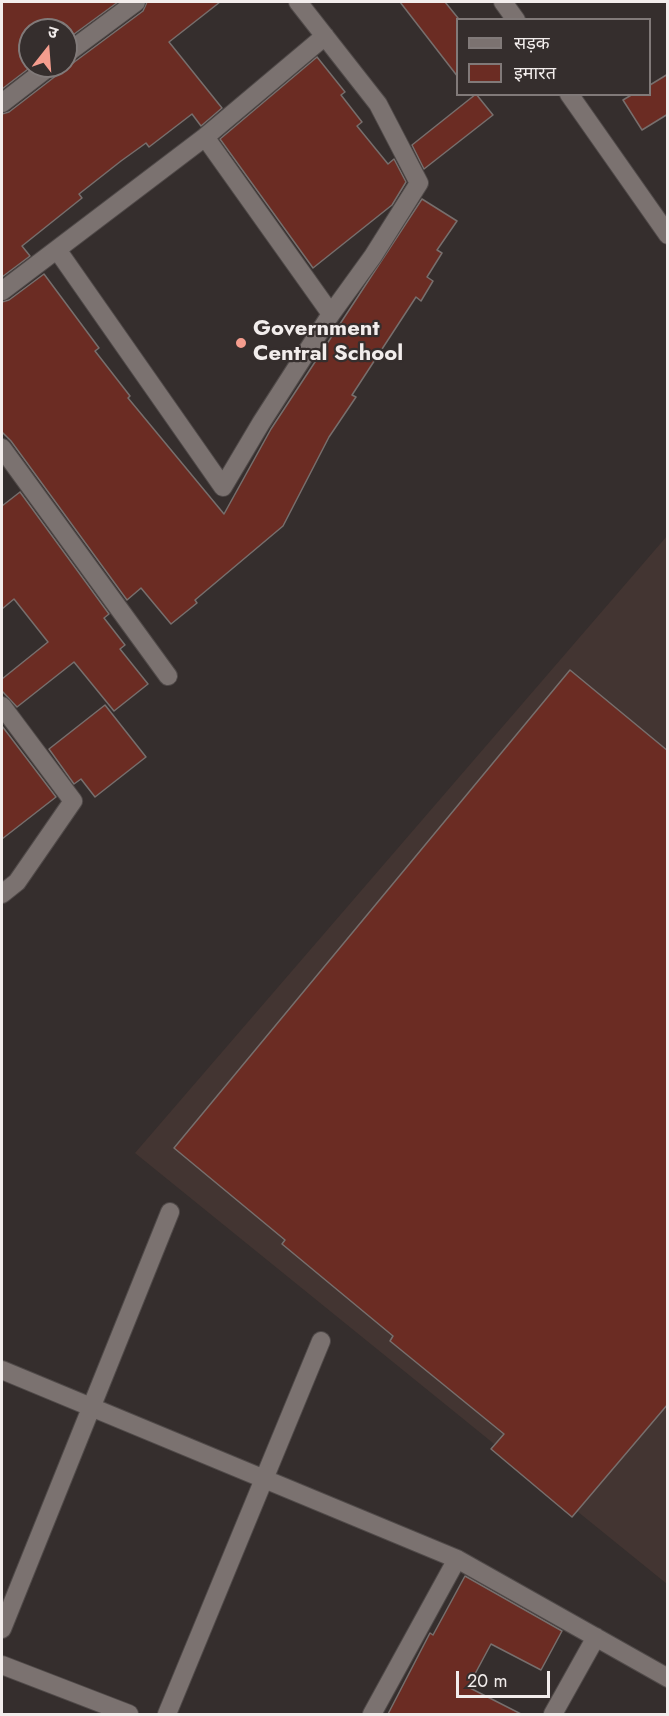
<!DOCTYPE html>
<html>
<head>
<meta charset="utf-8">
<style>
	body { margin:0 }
	#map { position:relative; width:669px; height:1716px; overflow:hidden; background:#352e2d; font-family:Jost,"Noto Sans Devanagari",sans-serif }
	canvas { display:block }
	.frame { position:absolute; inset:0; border:3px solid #f2edec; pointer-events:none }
	.legend { position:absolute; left:456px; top:18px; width:195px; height:78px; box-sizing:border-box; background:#352e2d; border:2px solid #817a79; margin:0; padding:8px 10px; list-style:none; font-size:18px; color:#f2edec }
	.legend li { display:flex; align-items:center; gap:12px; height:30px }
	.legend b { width:30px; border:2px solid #817a79 }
	.north { position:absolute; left:18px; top:18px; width:60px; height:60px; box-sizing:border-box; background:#352e2d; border:2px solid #817a79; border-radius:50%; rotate:17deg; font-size:16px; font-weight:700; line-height:24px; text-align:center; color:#f2edec }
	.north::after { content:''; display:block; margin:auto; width:21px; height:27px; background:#f59d8e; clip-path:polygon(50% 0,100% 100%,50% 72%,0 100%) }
	.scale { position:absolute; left:456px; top:1671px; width:94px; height:27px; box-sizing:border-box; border:3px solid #f2edec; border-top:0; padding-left:8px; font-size:18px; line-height:21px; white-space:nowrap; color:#f2edec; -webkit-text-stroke:4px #352e2d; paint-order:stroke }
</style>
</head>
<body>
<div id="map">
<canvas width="669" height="1716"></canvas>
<div class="frame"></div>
<ul class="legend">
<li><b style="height:8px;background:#7b7270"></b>सड़क</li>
<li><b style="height:16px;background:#6b2c23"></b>इमारत</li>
</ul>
<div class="north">उ</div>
<div class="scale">20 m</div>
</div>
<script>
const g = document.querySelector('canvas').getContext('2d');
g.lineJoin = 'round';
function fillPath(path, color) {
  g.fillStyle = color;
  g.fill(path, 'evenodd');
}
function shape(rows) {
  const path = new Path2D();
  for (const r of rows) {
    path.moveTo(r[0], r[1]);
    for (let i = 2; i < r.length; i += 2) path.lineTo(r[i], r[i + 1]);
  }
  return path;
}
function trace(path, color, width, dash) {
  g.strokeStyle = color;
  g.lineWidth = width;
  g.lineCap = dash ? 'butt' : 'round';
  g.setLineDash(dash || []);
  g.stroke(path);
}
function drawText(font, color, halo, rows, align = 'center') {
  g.font = font + ' Jost,sans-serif';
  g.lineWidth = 4.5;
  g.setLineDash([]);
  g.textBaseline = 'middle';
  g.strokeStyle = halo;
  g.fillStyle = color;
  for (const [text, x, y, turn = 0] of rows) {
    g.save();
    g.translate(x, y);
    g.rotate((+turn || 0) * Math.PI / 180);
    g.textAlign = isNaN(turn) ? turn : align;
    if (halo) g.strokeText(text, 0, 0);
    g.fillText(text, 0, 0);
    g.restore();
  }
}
const built = shape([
	[667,536,667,1584,135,1153]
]);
const building = shape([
	[2,2,118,2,66,40,66,30,30,30,32,66,2,89,2,2],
	[147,2,220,2,169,42,222,108,201,126,192,114,149,147,146,143,121,161,79,194,82,198,22,246,30,256,2,277,2,114,9,112,57,75,61,66,73,63,143,11,147,2],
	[400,2,445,2,458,18,458,77,400,2],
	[317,57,345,92,341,95,362,122,357,126,388,164,394,159,406,182,392,205,313,268,220,139,317,57],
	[668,74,668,114,642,130,623,100,633,94,650,94,650,85,668,74],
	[476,94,493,115,424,169,412,145,476,94],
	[422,199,457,221,437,250,442,253,427,277,433,281,421,301,416,297,352,395,356,397,329,437,283,526,195,600,197,603,171,624,141,588,127,600,11,441,2,432,2,302,9,300,44,274,99,348,95,351,130,396,128,398,224,514,271,429,422,199],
	[20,492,109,614,104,618,125,645,120,649,148,684,114,711,74,662,17,707,2,691,2,679,48,642,14,599,2,609,2,506,20,492],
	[570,670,668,751,668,1404,572,1517,491,1449,504,1434,390,1341,393,1336,282,1244,285,1240,174,1148,570,670],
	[105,705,146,757,95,797,81,779,74,784,49,749,105,705],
	[2,726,56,797,2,839,2,726],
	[465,1576,562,1631,541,1670,491,1644,468,1687,521,1714,388,1714,430,1633,433,1635,465,1576]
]);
const minor = shape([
	[66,54,136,2],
	[2,103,50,66],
	[205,137,331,314],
	[58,251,223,487,261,423,331,314,373,256,419,183,378,104,298,2],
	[2,291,205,137,325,36],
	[2,448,168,676],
	[2,706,73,801,17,882,2,894],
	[2,1370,457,1559,668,1678],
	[2,1629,170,1212],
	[2,1665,129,1714],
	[167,1714,321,1341],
	[372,1714,457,1559],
	[553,1714,596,1637]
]);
const tertiary = shape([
	[503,2,516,20],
	[569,94,668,235]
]);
const markers = [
	[241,343,6,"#f59d8e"]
];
const poiNames = [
	["Government",253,330],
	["Central School",253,355]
];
fillPath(built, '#433532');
fillPath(building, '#6b2c23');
trace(building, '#776f6d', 1.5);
trace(minor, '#504a49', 20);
trace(tertiary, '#504a49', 20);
trace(minor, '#7b7270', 18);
trace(tertiary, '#7b7270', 18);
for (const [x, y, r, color] of markers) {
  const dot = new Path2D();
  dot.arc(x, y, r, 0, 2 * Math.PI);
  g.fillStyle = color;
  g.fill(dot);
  trace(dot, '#352e2d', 2);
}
drawText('bold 22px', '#f2edec', '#352e2d', poiNames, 'left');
</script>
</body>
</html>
